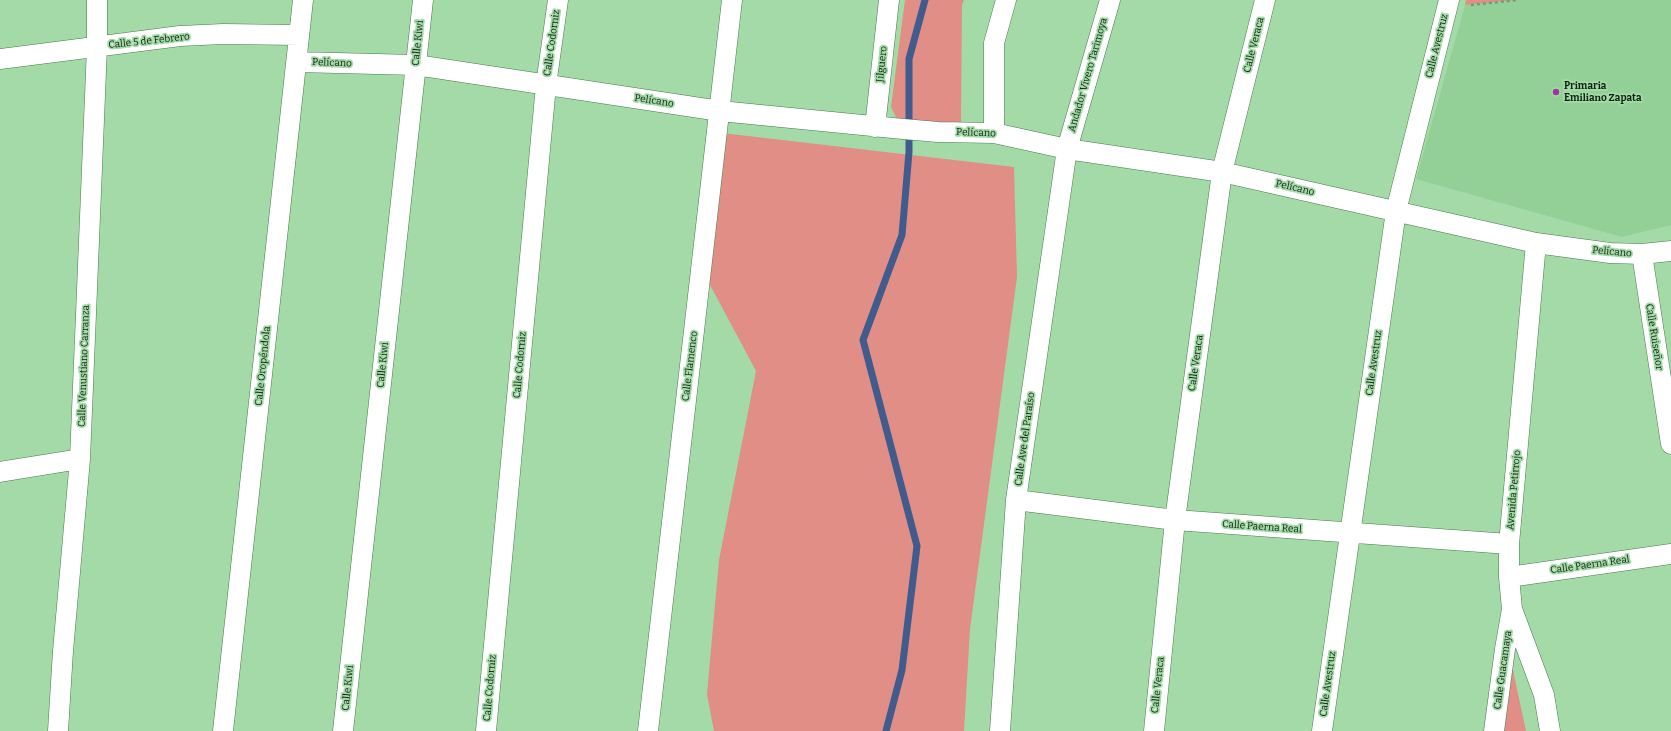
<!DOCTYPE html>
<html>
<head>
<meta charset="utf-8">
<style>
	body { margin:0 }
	canvas { display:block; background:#a4daa7 }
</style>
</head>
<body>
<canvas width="1671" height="731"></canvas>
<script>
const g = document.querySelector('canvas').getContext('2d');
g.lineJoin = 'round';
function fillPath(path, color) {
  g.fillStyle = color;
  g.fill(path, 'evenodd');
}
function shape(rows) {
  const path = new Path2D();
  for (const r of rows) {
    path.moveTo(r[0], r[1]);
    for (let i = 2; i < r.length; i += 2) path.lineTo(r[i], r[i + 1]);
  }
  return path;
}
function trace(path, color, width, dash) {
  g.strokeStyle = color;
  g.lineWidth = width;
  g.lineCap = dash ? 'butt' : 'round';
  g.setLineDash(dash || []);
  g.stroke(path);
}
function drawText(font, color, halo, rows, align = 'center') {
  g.font = font + ' Bitter,serif';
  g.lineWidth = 3.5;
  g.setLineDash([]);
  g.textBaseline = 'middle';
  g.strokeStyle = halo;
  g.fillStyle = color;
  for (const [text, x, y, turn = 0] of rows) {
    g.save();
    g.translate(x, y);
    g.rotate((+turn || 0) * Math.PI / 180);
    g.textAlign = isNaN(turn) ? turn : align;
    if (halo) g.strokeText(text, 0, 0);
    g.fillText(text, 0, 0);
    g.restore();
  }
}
const built = shape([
	[1516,0,1671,0,1671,225,1622,237,1416,179,1465,5]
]);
const green = shape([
	[905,0,964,0,962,5,961,126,900,125,891,107],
	[1466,0,1516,0,1465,5],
	[722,133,1014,167,1017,277,970,629,964,731,714,731,707,694,719,560,756,371,709,283],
	[1511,661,1526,731,1503,731]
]);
const stream = shape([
	[886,731,902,670,917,546,863,340,902,235,909,152,909,59,925,0]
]);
const path = shape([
	[1471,5,1518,0]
]);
const minor = shape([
	[0,59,180,36,223,34,299,35],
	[297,62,416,65,720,111,903,129,938,132,994,133,1067,149,1222,172,1536,243,1610,253,1642,254,1671,251],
	[875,127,889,0],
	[994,133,994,43,1006,0],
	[1536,243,1509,544,1509,577,1512,609,1544,695,1550,731],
	[1642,254,1671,444],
	[0,472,80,459],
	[1016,500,1175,520,1509,544],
	[1509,577,1671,554],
	[58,731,63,651,80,459,97,47,97,0],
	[223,731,303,0],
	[343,731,423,0],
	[486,731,546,85,558,0],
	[648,731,732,0],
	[1000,731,1016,500,1067,149,1110,0],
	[1154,731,1175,520,1222,172,1265,0],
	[1322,731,1396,211,1449,0],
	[1494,731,1505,649,1512,609]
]);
const markers = [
	[1556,92,4,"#9a379e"]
];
const streetNames = [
	["Calle 5 de Febrero",149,41,-6],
	["Calle Kiwi",418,43,-84],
	["Calle Codorniz",552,43,-82],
	["Calle Veraca",1254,45,-76],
	["Calle Avestruz",1437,46,-76],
	["Pelícano",332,63,2],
	["Jilguero",882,64,-84],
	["Andador Vivero Tarimoya",1088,75,-74],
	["Pelícano",654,101,9],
	["Pelícano",976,133,2],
	["Pelícano",1295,188,13],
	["Pelícano",1612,252,5],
	["Calle Ruiseñor",1654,337,81],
	["Calle Veraca",1196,363,-82],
	["Calle Avestruz",1374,363,-82],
	["Calle Kiwi",383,365,-84],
	["Calle Codorniz",520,365,-85],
	["Calle Venustiano Carranza",84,366,-88],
	["Calle Oropéndola",263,366,-84],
	["Calle Flamenco",690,366,-83],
	["Calle Ave del Paraíso",1025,439,-82],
	["Avenida Petirrojo",1514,490,-85],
	["Calle Paerna Real",1262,527,4],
	["Calle Paerna Real",1590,565,-8],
	["Calle Guacamaya",1503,670,-82],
	["Calle Avestruz",1328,684,-82],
	["Calle Veraca",1158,685,-84],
	["Calle Kiwi",348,688,-84],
	["Calle Codorniz",490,688,-85]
];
const poiNames = [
	["Primaria",1564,86],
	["Emiliano Zapata",1564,98]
];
fillPath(built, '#93d098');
fillPath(green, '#e08e86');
trace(stream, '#405b8c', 7);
trace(minor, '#477a4c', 21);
trace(path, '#729d75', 2.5, [3, 3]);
trace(minor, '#fff', 20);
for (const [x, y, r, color] of markers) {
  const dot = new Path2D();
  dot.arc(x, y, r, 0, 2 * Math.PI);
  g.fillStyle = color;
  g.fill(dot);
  trace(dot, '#a4daa7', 1.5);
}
drawText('10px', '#0d2210', '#a4daa7', streetNames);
drawText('bold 10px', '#0d2210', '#a4daa7', poiNames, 'left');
</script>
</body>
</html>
